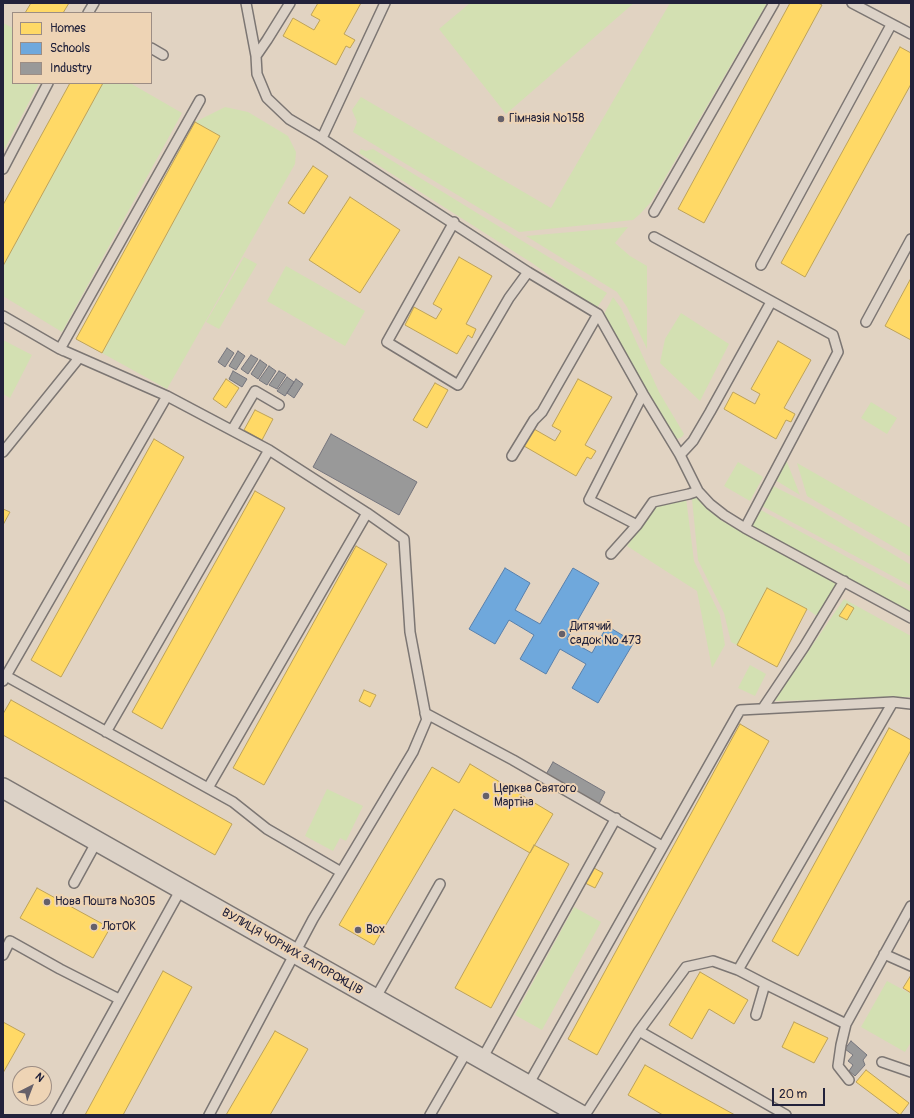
<!DOCTYPE html>
<html>
<head>
<meta charset="utf-8">
<style>
	body { margin:0 }
	#map { position:relative; width:914px; height:1118px; overflow:hidden; background:#e1d3c2; font-family:Pangolin,sans-serif }
	canvas { display:block }
	.frame { position:absolute; inset:0; border:4px solid #22223b; pointer-events:none }
	.legend { position:absolute; left:12px; top:12px; width:140px; height:72px; box-sizing:border-box; background:#eed4b5; border:1px solid #9c8d84; margin:0; padding:5px 7px; list-style:none; font-size:12px; color:#22223b }
	.legend li { display:flex; align-items:center; gap:8px; height:20px }
	.legend b { width:20px; border:1px solid #9c8d84 }
	.north { position:absolute; left:12px; top:1066px; width:40px; height:40px; box-sizing:border-box; background:#eed4b5; border:1px solid #9c8d84; border-radius:50%; rotate:42deg; font-size:11px; font-weight:700; line-height:16px; text-align:center; color:#22223b }
	.north::after { content:''; display:block; margin:auto; width:14px; height:18px; background:#65606a; clip-path:polygon(50% 0,100% 100%,50% 72%,0 100%) }
	.scale { position:absolute; left:772px; top:1088px; width:53px; height:18px; box-sizing:border-box; border:2px solid #22223b; border-top:0; padding-left:5px; font-size:12px; line-height:14px; white-space:nowrap; color:#22223b; -webkit-text-stroke:3px #eed4b5; paint-order:stroke }
</style>
</head>
<body>
<div id="map">
<canvas width="914" height="1118"></canvas>
<div class="frame"></div>
<ul class="legend">
<li><b style="height:11px;background:#ffd966"></b>Homes</li>
<li><b style="height:11px;background:#6fa8dc"></b>Schools</li>
<li><b style="height:11px;background:#999"></b>Industry</li>
</ul>
<div class="north">N</div>
<div class="scale">20 m</div>
</div>
<script>
const g = document.querySelector('canvas').getContext('2d');
g.lineJoin = 'round';
function fillPath(path, color) {
  g.fillStyle = color;
  g.fill(path, 'evenodd');
}
function shape(rows) {
  const path = new Path2D();
  for (const r of rows) {
    path.moveTo(r[0], r[1]);
    for (let i = 2; i < r.length; i += 2) path.lineTo(r[i], r[i + 1]);
  }
  return path;
}
function trace(path, color, width, dash) {
  g.strokeStyle = color;
  g.lineWidth = width;
  g.lineCap = dash ? 'butt' : 'round';
  g.setLineDash(dash || []);
  g.stroke(path);
}
function drawText(font, color, halo, rows, align = 'center') {
  g.font = font + ' Pangolin,sans-serif';
  g.lineWidth = 4;
  g.setLineDash([]);
  g.textBaseline = 'middle';
  g.strokeStyle = halo;
  g.fillStyle = color;
  for (const [text, x, y, turn = 0] of rows) {
    g.save();
    g.translate(x, y);
    g.rotate((+turn || 0) * Math.PI / 180);
    g.textAlign = isNaN(turn) ? turn : align;
    if (halo) g.strokeText(text, 0, 0);
    g.fillText(text, 0, 0);
    g.restore();
  }
}
const green = shape([
	[470,3,634,3,506,114,439,29],
	[670,3,767,3,651,202,640,214,633,220,519,232,353,132,357,122,352,110,361,97,551,208],
	[3,23,13,28,13,83,39,83,3,152],
	[103,83,130,83,182,113,62,332,3,296,3,266],
	[225,107,248,112,288,136,296,152,295,164,167,389,102,353,220,136,195,122],
	[361,149,366,151,373,149,607,293,596,309,532,263,359,153],
	[628,227,615,243,630,256,647,266,647,349,627,307,617,292,526,236],
	[244,257,257,264,219,329,206,322],
	[286,266,365,311,345,346,267,301],
	[613,297,621,308,659,392,684,434,682,437,674,440,603,316],
	[681,313,729,344,700,401,660,363,665,339],
	[3,340,32,355,10,398,3,394],
	[871,402,897,418,887,434,861,418],
	[785,457,800,495,775,480],
	[738,462,763,477,750,501,724,486],
	[797,463,911,528,911,557,807,496],
	[771,485,811,505,911,565,911,586,762,506],
	[696,496,706,508,722,521,837,584,818,617,807,609,767,588,737,645,731,642,724,613,698,560,692,499],
	[686,498,694,561,720,615,725,645,712,668,697,591,627,546,655,505],
	[759,509,911,592,911,615,749,527],
	[844,599,911,636,911,697,774,701],
	[750,665,766,674,755,696,738,688],
	[327,789,363,806,346,841,340,838,333,851,305,836],
	[574,907,601,922,542,1030,515,1015],
	[887,981,911,994,911,1042,905,1052,861,1027]
]);
const homes = shape([
	[31,3,69,3,63,13,25,13,31,3],
	[318,3,361,3,344,34,355,40,350,48,346,46,336,65,283,36,293,18,314,30,320,20,311,15,318,3],
	[790,3,818,3,822,5,704,223,678,209,790,3],
	[900,47,911,53,911,84,805,277,781,263,900,47],
	[70,83,103,83,3,266,3,205,70,83],
	[195,122,220,136,102,353,76,339,195,122],
	[313,166,328,176,304,214,288,203,313,166],
	[350,197,400,230,360,293,309,260,350,197],
	[459,257,492,276,466,324,476,329,472,338,468,335,457,354,405,325,414,307,436,319,442,309,433,304,459,257],
	[911,278,911,340,885,326,911,278],
	[778,341,811,360,784,408,795,414,791,422,786,420,776,439,724,409,733,392,755,404,760,394,751,389,778,341],
	[226,379,239,388,226,408,213,399,226,379],
	[578,379,612,397,585,445,596,451,591,459,587,457,576,476,524,446,534,429,555,441,561,431,552,426,578,379],
	[435,383,448,390,427,428,413,420,435,383],
	[255,410,273,419,262,440,244,430,255,410],
	[154,439,184,457,61,677,31,660,154,439],
	[255,491,285,508,162,729,132,712,255,491],
	[3,509,10,512,3,525,3,509],
	[356,546,387,564,264,785,233,768,356,546],
	[767,588,807,609,777,667,737,645,767,588],
	[847,604,854,608,847,620,839,616,847,604],
	[364,690,376,695,370,707,359,701,364,690],
	[11,700,232,824,215,855,3,735,3,714,11,700],
	[740,724,769,741,597,1055,568,1039,740,724],
	[889,728,911,740,911,750,798,956,772,941,889,728],
	[470,764,553,814,530,853,454,809,374,945,339,925,432,767,459,783,470,764],
	[534,845,569,864,491,1008,455,988,534,845],
	[594,868,603,873,595,888,585,883,594,868],
	[37,888,110,928,93,958,20,918,37,888],
	[163,971,192,987,123,1115,85,1115,163,971],
	[700,972,748,1000,734,1024,709,1009,692,1039,669,1025,700,972],
	[911,975,911,993,903,988,911,975],
	[3,1022,25,1034,3,1073,3,1022],
	[794,1022,828,1038,814,1063,782,1047,794,1022],
	[275,1031,308,1049,270,1115,226,1115,275,1031],
	[645,1065,695,1093,735,1115,663,1115,628,1095,645,1065],
	[866,1070,909,1103,900,1115,856,1082,866,1070]
]);
const schools = shape([
	[505,568,530,583,515,610,540,624,573,568,599,583,567,639,592,653,607,626,634,642,598,703,572,688,586,664,560,649,546,674,520,659,534,635,509,620,495,644,469,629,505,568]
]);
const industry = shape([
	[227,348,234,353,225,367,218,362,227,348],
	[238,351,245,356,236,370,229,366,238,351],
	[251,355,258,359,248,374,241,369,251,355],
	[260,360,267,365,258,379,251,374,260,360],
	[269,366,276,371,267,385,259,380,269,366],
	[233,371,247,379,242,387,229,379,233,371],
	[279,371,286,375,277,389,269,385,279,371],
	[287,377,294,382,285,396,277,391,287,377],
	[296,379,303,384,294,398,287,393,296,379],
	[331,434,417,482,399,515,313,467,331,434],
	[553,762,605,792,597,808,544,778,553,762],
	[851,1041,867,1055,863,1060,865,1065,855,1076,849,1071,853,1065,848,1061,853,1055,845,1049,851,1041]
]);
const service = shape([
	[246,3,256,56,257,74,267,98,289,119,318,136,528,272,598,314,643,394,680,455,698,491,710,504,724,515,745,528,911,618],
	[852,3,911,34],
	[88,13,94,3],
	[151,48,163,55],
	[256,56,267,40,290,3],
	[322,138,385,3],
	[3,169,48,83],
	[654,212,774,3],
	[454,222,387,342,458,385,509,298,528,272],
	[654,237,833,335,838,352,745,528],
	[761,265,891,25],
	[3,316,60,349,167,396,269,450,367,513,404,539,410,632,426,717],
	[866,322,911,239],
	[64,351,60,349,200,100],
	[232,430,255,391,279,405],
	[3,452,79,358,75,356],
	[680,455,693,441,710,412,771,302],
	[512,456,534,420,542,412,598,314],
	[637,525,589,500,643,394],
	[611,554,637,525,653,502,689,494,698,491],
	[6,676,233,802,267,829,341,872],
	[3,681,167,396],
	[763,708,804,647,844,581],
	[106,732,269,450],
	[208,788,367,513],
	[74,883,97,841],
	[884,954,911,966],
	[3,955,10,941,60,969,119,999],
	[738,970,893,702],
	[375,999,440,884],
	[756,1015,765,984],
	[639,1031,786,1115],
	[482,1059,616,818],
	[882,1062,911,1072],
	[849,1080,838,1066,841,1045,846,1024,911,906],
	[528,1085,740,710,893,702,911,704],
	[56,1115,181,889],
	[209,1115,313,919,413,752,427,719,425,713,513,760,662,846],
	[430,1115,467,1051],
	[585,1115,639,1031,686,967,713,961,738,970,765,984,846,1024]
]);
const minor = shape([
	[3,788,581,1115]
]);
const markers = [
	[501,119,4,"#65606a"],
	[562,634,4,"#65606a"],
	[486,796,4,"#65606a"],
	[47,902,4,"#65606a"],
	[94,927,4,"#65606a"],
	[358,930,4,"#65606a"]
];
const poiNames = [
	["Гімназія №158",509,119],
	["Дитячий",570,627],
	["садок № 473",570,641],
	["Церква Святого",494,789],
	["Мартіна",494,803],
	["Нова Пошта №305",55,902],
	["ЛотОК",102,927],
	["Box",366,930]
];
const streetNames = [
	["ВУЛИЦЯ ЧОРНИХ ЗАПОРОЖЦІВ",292,952,30]
];
fillPath(green, '#d3e0b2');
fillPath(homes, '#ffd966');
trace(homes, '#bda259', 1);
fillPath(schools, '#6fa8dc');
trace(schools, '#5880ac', 1);
fillPath(industry, '#999');
trace(industry, '#75757d', 1);
trace(service, '#7c7673', 12);
trace(minor, '#7c7673', 22);
trace(service, '#dcd2c7', 9);
trace(minor, '#dcd2c7', 19);
for (const [x, y, r, color] of markers) {
  const dot = new Path2D();
  dot.arc(x, y, r, 0, 2 * Math.PI);
  g.fillStyle = color;
  g.fill(dot);
  trace(dot, '#eed4b5', 1.5);
}
drawText('12px', '#22223b', '#eed4b5', poiNames, 'left');
drawText('12px', '#22223b', '#eed4b5', streetNames);
</script>
</body>
</html>
